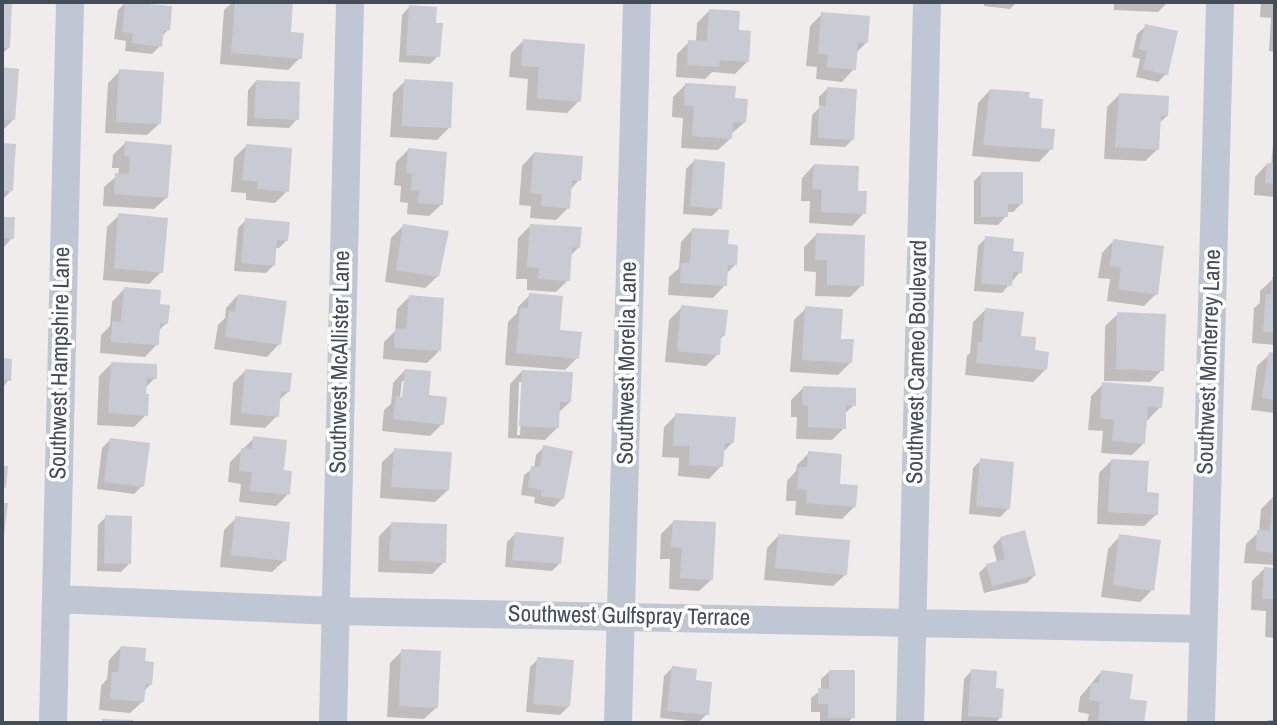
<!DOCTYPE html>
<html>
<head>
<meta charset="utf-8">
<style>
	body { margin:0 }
	#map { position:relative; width:1277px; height:725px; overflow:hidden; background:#f0ecec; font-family:"Archivo Narrow",sans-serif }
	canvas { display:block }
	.frame { position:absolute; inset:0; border:4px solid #444e5b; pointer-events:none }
</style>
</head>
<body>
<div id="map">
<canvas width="1277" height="725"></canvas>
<div class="frame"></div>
</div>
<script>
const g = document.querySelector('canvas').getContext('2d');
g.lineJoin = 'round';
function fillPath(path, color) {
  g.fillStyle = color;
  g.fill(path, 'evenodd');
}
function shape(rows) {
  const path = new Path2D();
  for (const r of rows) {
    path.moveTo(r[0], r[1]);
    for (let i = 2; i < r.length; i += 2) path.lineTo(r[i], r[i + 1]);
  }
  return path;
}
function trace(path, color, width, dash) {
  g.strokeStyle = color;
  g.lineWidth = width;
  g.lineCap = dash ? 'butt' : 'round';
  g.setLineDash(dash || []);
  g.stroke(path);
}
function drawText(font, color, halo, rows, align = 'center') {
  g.font = font + ' "Archivo Narrow",sans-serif';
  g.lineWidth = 7;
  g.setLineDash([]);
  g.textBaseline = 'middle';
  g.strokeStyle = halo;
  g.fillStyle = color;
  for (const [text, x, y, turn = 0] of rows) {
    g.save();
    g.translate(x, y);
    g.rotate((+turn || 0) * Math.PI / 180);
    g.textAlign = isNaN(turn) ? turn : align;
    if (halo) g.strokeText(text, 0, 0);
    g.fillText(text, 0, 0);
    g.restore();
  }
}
const shadow = shape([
	[2,2,11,2,9,47,2,54],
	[126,2,171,8,168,30,161,37,160,46,152,54,125,51,126,41,114,39,118,10],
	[233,2,291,3,289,34,300,58,288,70,220,64,224,10],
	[984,2,1017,2,1010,9,984,6],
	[1114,2,1168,2,1158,12,1114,10],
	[1261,2,1275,2,1275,52,1269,51,1271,18,1260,17],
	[410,6,434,24,438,56,430,64,399,62,402,15],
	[710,10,737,32,747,62,735,74,712,72,705,79,676,77,677,54,689,42,696,42,697,23],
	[822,14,866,43,856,53,854,69,842,82,816,79,817,67,806,66,810,26],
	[1146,26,1166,74,1158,82,1136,77,1140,59,1132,57,1137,34],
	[523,41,579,101,567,113,526,110,528,79,509,77,511,53],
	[2,69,17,70,14,119,2,131],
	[120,71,160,123,147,135,105,133,108,83],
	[256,81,297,119,289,128,247,126,248,90],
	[405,81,449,128,437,140,390,137,393,93],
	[686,84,733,100,745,122,731,134,731,138,718,150,681,148,683,118,672,117,673,97],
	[827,89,853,139,845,147,810,145,812,115,819,108,819,97],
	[990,90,1027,100,1051,149,1039,162,972,156,978,103],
	[1119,95,1167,116,1159,123,1158,149,1145,161,1104,159,1107,107],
	[1275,142,1275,197,1254,195,1255,177,1267,164,1271,165,1273,145],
	[125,143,167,197,154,209,103,206,104,187,118,175,119,168,112,168,113,155],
	[2,145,14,146,11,191,2,200],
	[246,146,287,191,275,203,246,200,246,193,231,192,234,158],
	[408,150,442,204,429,216,407,214,408,203,400,202,401,186,394,185,396,162],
	[534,153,579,180,569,191,568,208,556,220,530,218,531,206,519,205,522,166],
	[694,161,720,208,712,216,683,214,686,169],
	[814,165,856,192,864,213,852,226,809,223,810,201,801,201,802,178],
	[982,173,1021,204,1013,212,1006,212,1006,216,998,225,974,224,974,181],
	[119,215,161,272,149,284,103,280,107,227],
	[2,218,13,219,12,238,2,249],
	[246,220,287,240,279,248,275,248,274,265,266,273,234,271,238,228],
	[403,226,438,276,425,288,385,282,391,238],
	[530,226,579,247,570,256,568,280,556,292,527,290,527,279,516,279,518,238],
	[693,229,726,246,735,265,726,274,725,285,713,298,668,295,669,277,679,268,681,242],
	[816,235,862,285,850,297,815,296,816,272,804,271,804,247],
	[986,238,1011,253,1020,272,1002,293,974,291,978,246],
	[1114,240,1156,294,1144,306,1107,301,1110,279,1098,278,1102,253],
	[1273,279,1275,279,1275,345,1252,343,1254,308,1260,303,1260,291],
	[124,289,158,306,167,323,158,331,157,344,145,357,100,353,101,335,110,326,112,302],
	[238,295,279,344,267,357,214,349,218,325,225,318,226,308],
	[530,295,577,358,565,370,505,365,508,322,517,313,518,307],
	[409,297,439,351,427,363,383,359,384,342,395,331,397,309],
	[682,307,724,335,719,340,718,354,706,366,665,362,669,320],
	[806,308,851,362,838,375,790,372,794,320],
	[986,309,1020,337,1046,369,1033,382,965,375,967,356,970,353,973,322],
	[1118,314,1162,370,1150,382,1104,381,1105,326],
	[1270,354,1275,355,1275,413,1251,410,1257,366],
	[2,360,11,360,9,380,2,388],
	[112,363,155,378,144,389,146,415,134,427,97,425,99,376],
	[405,370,427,396,442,424,430,436,382,431,384,410,391,404,393,383],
	[402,381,405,381,402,406,399,405],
	[245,371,289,391,278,401,277,416,265,428,230,425,233,383],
	[522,371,570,402,558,413,557,428,545,440,508,438,510,384],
	[519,382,523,382,520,435,517,435],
	[1103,384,1160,407,1148,420,1145,419,1144,443,1132,455,1101,453,1103,431,1088,430,1091,396],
	[803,388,854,405,844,414,844,428,832,440,796,439,797,417,791,417,791,400],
	[676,415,732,443,722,453,721,466,709,479,678,476,679,458,662,457,664,427],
	[254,438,282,472,288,494,276,506,239,502,241,484,228,482,230,462],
	[110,440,142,486,134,494,97,489,102,448],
	[544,447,562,499,554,507,534,503,535,497,521,495,524,475,534,468,536,455],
	[395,450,448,490,435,502,380,498,382,462],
	[809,453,855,506,842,519,795,515,796,501,786,501,787,481,796,471,797,465],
	[981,460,1008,509,1000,517,969,514,973,468],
	[1111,461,1145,494,1157,514,1144,526,1097,524,1099,473],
	[1273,497,1275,497,1275,565,1244,563,1246,544,1259,532,1261,509],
	[106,517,129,564,121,572,97,571,98,525],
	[236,518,285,560,272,572,220,567,224,530],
	[673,522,712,579,699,591,669,589,670,559,660,559,661,534],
	[391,524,444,562,432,574,378,572,379,536],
	[515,534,560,563,552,571,505,567,507,542],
	[779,535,846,574,833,586,764,580,767,548],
	[1120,536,1152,590,1140,602,1101,597,1108,549],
	[1001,538,1035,575,1027,583,984,593,979,573,987,565,997,563,993,546],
	[1264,569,1275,570,1275,638,1265,637,1266,611,1251,610,1252,581],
	[121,647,143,663,151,684,144,691,143,701,130,713,99,710,101,686,107,679,109,660],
	[402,651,437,707,424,719,387,717,390,663],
	[538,659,568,707,560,715,526,712,530,667],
	[672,668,694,682,707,714,699,722,660,718,664,676],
	[972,670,994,690,1001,717,995,723,961,723,964,679],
	[830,671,853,717,847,723,820,723,820,712,811,712,811,698,821,690,821,679],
	[1101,672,1128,701,1145,703,1142,723,1087,723,1089,714,1078,712,1080,697],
	[1268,720,1275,720,1275,723,1265,723]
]);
const building = shape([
	[2,2,12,2,10,48,2,48],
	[125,2,172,6,170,31,164,30,162,47,132,43,133,33,122,32],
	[235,2,293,2,291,32,304,33,302,59,231,53],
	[409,5,437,7,436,23,443,23,440,57,406,55],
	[709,9,740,11,739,30,751,31,749,62,720,60,719,67,687,65,688,40,707,41],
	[821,12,870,16,868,43,858,42,856,70,827,67,828,55,818,54],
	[1145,24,1178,31,1168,75,1143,69,1147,51,1139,49],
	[523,39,585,44,581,102,537,98,539,67,521,66],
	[2,67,19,69,15,120,2,119],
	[119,69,164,72,161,124,116,122],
	[404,79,453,82,451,128,402,126],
	[256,80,300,82,299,120,254,118],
	[685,83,736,86,735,98,748,99,746,123,733,122,732,139,692,136,694,106,684,105],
	[827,87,857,89,854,140,818,138,819,105,826,106],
	[990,89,1030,92,1029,98,1043,99,1041,128,1055,129,1053,150,983,145],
	[1119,93,1169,96,1168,116,1161,116,1159,150,1115,147],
	[125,141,172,145,168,198,114,194,115,173,129,174,130,157,124,156],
	[2,143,16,144,13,191,2,191],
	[246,144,292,148,289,192,257,189,258,182,242,180],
	[408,148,447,152,443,205,418,203,419,191,411,190,412,174,406,173],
	[534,152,583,156,581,181,572,180,570,209,541,206,542,194,530,193],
	[694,159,725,162,722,209,690,206],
	[1267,163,1275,163,1275,184,1265,183],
	[814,164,859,166,858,191,867,191,866,214,821,212,822,190,812,189],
	[981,172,1023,172,1023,204,1008,204,1008,217,981,217],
	[118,213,168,218,163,273,114,268],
	[2,217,15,217,14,239,2,238],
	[245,218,290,222,288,241,277,240,275,266,241,263],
	[403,224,449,231,439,277,396,270],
	[530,224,582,227,580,248,572,247,570,281,538,279,539,268,527,267],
	[692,228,729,230,728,244,738,245,737,265,728,265,727,286,680,283,681,263,690,263],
	[816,233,865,235,864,286,827,285,827,260,815,260],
	[985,236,1014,239,1013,251,1024,252,1022,273,1013,272,1012,286,981,283],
	[1113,239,1164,246,1158,295,1118,289,1121,267,1110,266],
	[1272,277,1275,277,1275,332,1263,332,1266,294,1271,295],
	[124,287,161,290,160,304,170,305,168,324,160,323,159,345,111,342,112,321,121,322],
	[529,293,563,296,560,330,582,332,579,359,516,353,520,308,528,308],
	[238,294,287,301,281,345,225,337,229,311,235,312],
	[409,295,444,298,441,351,394,348,395,328,406,329],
	[681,305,728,310,725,336,721,336,720,355,677,351],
	[805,306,843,309,841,339,854,339,852,363,802,360],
	[985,308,1024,312,1021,336,1036,337,1035,350,1049,352,1047,370,976,363,978,342,982,342],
	[1117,312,1166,314,1164,371,1116,369],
	[1269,352,1275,353,1275,400,1262,398],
	[2,358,12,359,11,381,2,380],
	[111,362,157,364,157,379,147,378,146,394,149,394,148,416,108,413],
	[245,369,292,373,290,392,281,391,279,417,241,413],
	[405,369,431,371,429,395,447,397,444,425,393,419,396,396,402,397],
	[522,370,573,372,571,402,560,402,559,428,519,426],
	[1102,382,1164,387,1162,408,1148,407,1145,444,1112,441,1114,420,1100,418],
	[803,386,856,388,856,406,846,405,846,429,808,427,808,406,802,405],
	[675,413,736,417,734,443,725,443,723,467,689,465,690,446,673,446],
	[253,436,287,440,284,470,292,471,290,495,250,491,252,472,239,471,241,448,252,449],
	[110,438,150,443,144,487,104,482],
	[543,445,573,451,564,499,541,496,542,490,528,487,531,466,540,467],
	[394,448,452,452,449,490,391,487],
	[808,451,842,454,840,484,858,485,856,507,806,503,807,490,797,489,799,467,807,467],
	[980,458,1014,462,1010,509,976,506],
	[1111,459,1149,461,1147,492,1159,493,1158,515,1108,512],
	[2,466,8,466,6,488,2,487],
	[1273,495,1275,495,1275,553,1256,551,1257,530,1270,531],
	[2,503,8,503,4,535,2,535],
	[105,515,132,516,131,564,104,563],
	[235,516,290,522,286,561,231,555],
	[673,520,716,522,713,580,680,578,682,548,671,547],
	[391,522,447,524,446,563,389,560],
	[1025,530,1036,575,992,586,986,564,1005,559,1000,537],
	[515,532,564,537,561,564,512,560],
	[778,534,850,540,847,575,775,568],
	[1119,534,1161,540,1154,591,1113,585],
	[1264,567,1275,568,1275,599,1262,599],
	[121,646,146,648,145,661,154,662,152,685,146,684,144,702,110,699,112,672,118,672],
	[401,649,441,651,438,708,399,706],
	[537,657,574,660,570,707,533,704],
	[672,666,697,669,696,680,712,682,709,715,667,711],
	[971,669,997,671,996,688,1004,689,1002,718,968,716],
	[829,670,855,670,855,718,828,718,828,704,818,704,818,688,829,689],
	[1101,670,1133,674,1130,699,1147,701,1144,723,1098,720,1100,702,1089,700,1091,683,1099,683],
	[102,719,133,720,133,723,102,723]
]);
const minor = shape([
	[56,599,335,611,1203,629],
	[53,723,70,2],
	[333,723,350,2],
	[618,723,637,2],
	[910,723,927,2],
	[1201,723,1220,2]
]);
const streetNames = [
	["Southwest McAllister Lane",341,362,-89],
	["Southwest Cameo Boulevard",918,362,-89],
	["Southwest Monterrey Lane",1210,362,-88],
	["Southwest Hampshire Lane",61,363,-89],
	["Southwest Morelia Lane",628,363,-89],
	["Southwest Gulfspray Terrace",629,617,1]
];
fillPath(shadow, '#0003');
fillPath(building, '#c8cbd3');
trace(minor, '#bec7d3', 28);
drawText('23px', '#444e5b', '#fff', streetNames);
</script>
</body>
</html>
